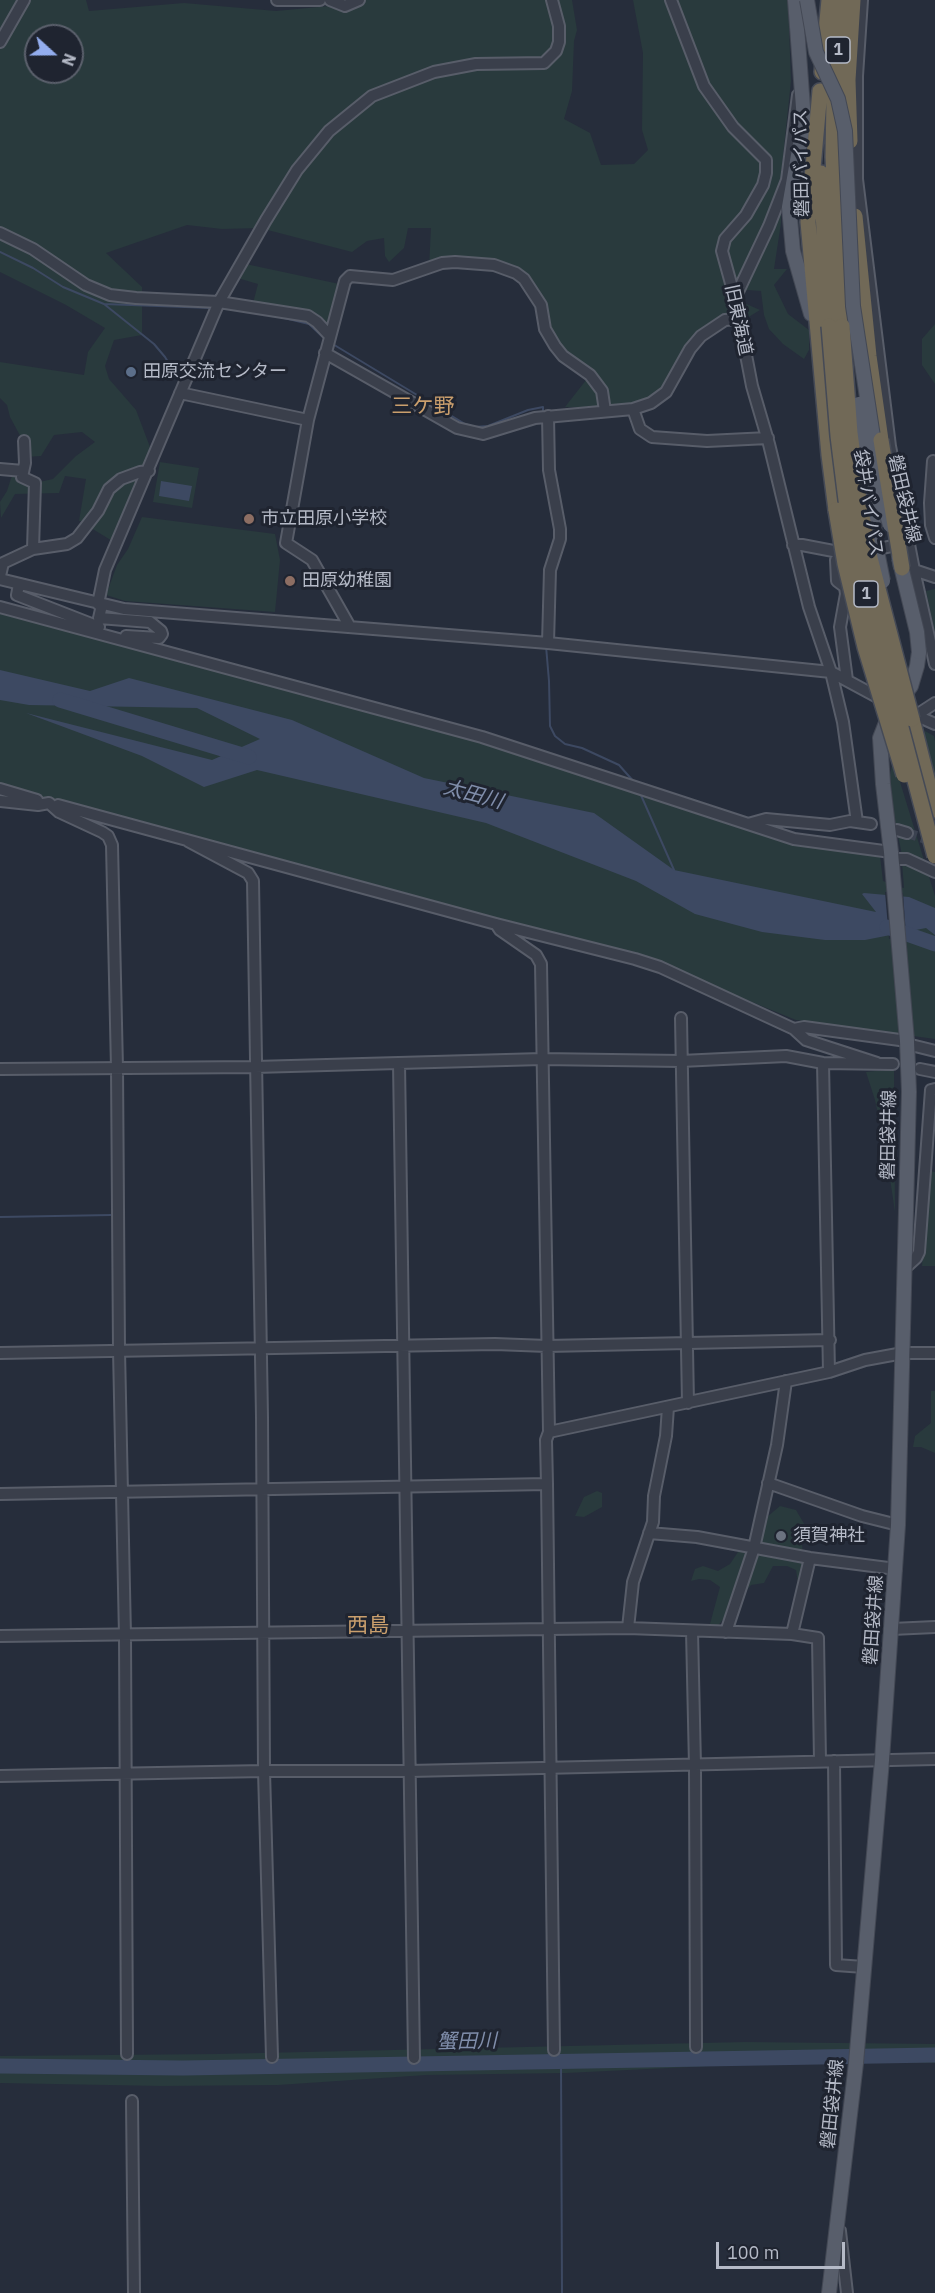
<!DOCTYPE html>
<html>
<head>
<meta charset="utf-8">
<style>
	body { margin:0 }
	#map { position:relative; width:935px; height:2293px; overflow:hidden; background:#262d3b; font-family:"IBM Plex Sans",sans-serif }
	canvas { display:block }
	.north { position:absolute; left:24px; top:24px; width:60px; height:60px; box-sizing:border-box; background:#1f2430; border:2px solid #5b606c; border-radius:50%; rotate:111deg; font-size:16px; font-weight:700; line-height:24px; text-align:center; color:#b5bac7 }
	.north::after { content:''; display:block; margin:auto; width:21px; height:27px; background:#93adee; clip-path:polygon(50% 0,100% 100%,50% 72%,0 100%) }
	.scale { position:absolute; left:716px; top:2242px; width:129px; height:27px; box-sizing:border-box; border:3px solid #b5bac7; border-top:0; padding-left:8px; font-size:18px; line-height:21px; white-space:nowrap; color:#b5bac7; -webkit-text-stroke:4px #1f2430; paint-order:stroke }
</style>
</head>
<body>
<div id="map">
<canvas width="935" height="2293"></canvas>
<div class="north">N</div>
<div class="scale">100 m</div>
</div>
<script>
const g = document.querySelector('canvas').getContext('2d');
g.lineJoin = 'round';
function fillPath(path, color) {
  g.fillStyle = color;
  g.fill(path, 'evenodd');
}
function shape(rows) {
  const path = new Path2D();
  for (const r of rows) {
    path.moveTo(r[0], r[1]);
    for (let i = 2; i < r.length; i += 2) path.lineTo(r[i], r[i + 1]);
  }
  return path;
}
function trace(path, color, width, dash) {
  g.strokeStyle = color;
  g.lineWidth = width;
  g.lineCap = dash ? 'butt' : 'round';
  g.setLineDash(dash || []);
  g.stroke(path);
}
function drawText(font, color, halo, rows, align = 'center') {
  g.font = font + ' "IBM Plex Sans","Noto Sans JP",sans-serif';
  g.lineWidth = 6;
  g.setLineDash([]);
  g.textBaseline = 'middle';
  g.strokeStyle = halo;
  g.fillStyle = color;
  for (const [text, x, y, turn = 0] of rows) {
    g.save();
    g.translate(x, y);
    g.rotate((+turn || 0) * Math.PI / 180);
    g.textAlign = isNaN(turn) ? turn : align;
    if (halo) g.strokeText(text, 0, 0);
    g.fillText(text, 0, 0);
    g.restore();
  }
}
const green = shape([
	[0,0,86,0,89,11,184,3,276,11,351,4,361,0,572,0,577,30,574,41,572,91,564,119,590,133,601,165,634,164,648,150,642,130,643,53,633,0,788,0,791,81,781,176,781,223,774,269,787,269,774,285,788,314,809,330,809,350,804,359,783,344,769,329,764,315,761,291,747,290,735,299,760,310,747,318,725,320,683,364,666,392,630,409,565,407,590,375,558,350,534,287,494,265,429,268,431,228,408,228,404,248,389,262,385,256,384,238,367,241,352,252,260,228,222,229,187,225,106,253,142,287,142,335,114,340,105,366,109,379,136,410,150,447,145,466,114,542,86,525,88,522,79,521,86,479,65,476,59,493,15,494,1,518,0,502,7,491,13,472,35,483,53,479,76,456,95,442,82,432,54,435,41,456,25,457,23,441,10,417,7,405,0,398,0,362,84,375,88,352,105,328,66,305,0,272],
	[36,36,72,36,72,72,36,72],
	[241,263,344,285,327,333,311,318,252,307,258,284,234,277],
	[935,324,935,384,922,365,922,339],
	[160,462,199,468,192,508,153,502],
	[142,517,275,534,280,560,275,612,125,601,106,595,117,565,128,549],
	[935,589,935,633,926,591],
	[0,606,583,769,794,839,880,856,883,881,904,888,901,850,894,817,890,776,893,759,935,896,935,1039,796,1020,649,960,413,901,0,787],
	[925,731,934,736,935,741,935,798,925,764],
	[894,1069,895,1212,885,1145,875,1100,866,1072],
	[930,1171,935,1172,935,1266,922,1266],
	[931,1391,935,1391,935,1453,921,1447,913,1447,915,1436,931,1423],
	[597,1491,602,1493,602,1507,584,1517,575,1516,584,1497],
	[780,1506,796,1510,806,1527,802,1542,804,1583,798,1583,796,1570,787,1566,773,1566,764,1583,751,1585,717,1627,710,1624,720,1587,710,1580,699,1579,691,1581,695,1569,703,1566,718,1571,730,1564,738,1552,747,1552,767,1517],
	[745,2042,935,2044,935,2063,813,2061,566,2073,426,2075,278,2085,162,2086,0,2083,0,2056,217,2054]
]);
const water = shape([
	[161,481,192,486,189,501,159,496],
	[0,670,90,691,129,678,292,720,424,778,594,813,674,870,876,912,862,894,864,893,909,897,935,908,935,935,926,928,865,940,825,940,762,932,695,914,636,881,486,823,257,770,204,787,142,756,26,713,212,760,260,739,197,708,29,705,0,700]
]);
const pier = shape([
	[885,892,903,893,906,935,889,939]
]);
const stream = shape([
	[0,252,33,268,63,287,104,304,154,344,165,357,176,375],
	[104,304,212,308],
	[276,316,309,324,326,340],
	[331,343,465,424,475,427,488,426,528,410,543,407,543,415],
	[546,646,549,681,550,726,555,736,565,744,582,748,619,765,635,783],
	[640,793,674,870],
	[0,1217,111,1215],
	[561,2061,562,2293]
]);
const river = shape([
	[60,700,249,757],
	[887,927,935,944],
	[0,2066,183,2068,935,2055]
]);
const minorTunnel = shape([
	[907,833,935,842]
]);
const minor = shape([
	[277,0,320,0],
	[330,0,345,6,359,0],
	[671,0,704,86,733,127,766,160,766,173,763,185,746,215,725,239,722,251,735,298,752,386,769,444,809,607,831,672,843,722,857,822],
	[862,0,857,76,857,179,890,446,914,570,935,577],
	[0,42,24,0],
	[0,233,33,249,86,285,110,295,136,298,219,302,308,316,317,322,330,336],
	[735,298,769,226,787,180,798,95],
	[325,353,457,428,483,434,535,418,633,409,651,403,666,392,690,349,701,336,725,320,738,319],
	[180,393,308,420],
	[633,409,640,429,652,437,707,441,768,438],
	[548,416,549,470,560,529,560,539,550,570,548,643],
	[24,441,25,463,22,477,35,483,33,549],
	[933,461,930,503,931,525,935,538],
	[0,469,23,471],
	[793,545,802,545,849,554],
	[870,551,905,543],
	[914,570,935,664],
	[0,576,3,563,33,549,67,544,77,538,98,511,109,489,121,479,140,472,149,471],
	[0,579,124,609,548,643,831,672,883,700],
	[19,584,17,595,99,627],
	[98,604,105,570,219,302,266,220,297,170,329,131,372,96,434,72,476,64,544,63,556,51,559,42,559,26,552,0],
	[102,605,99,618,150,622,161,631,162,634,159,638,126,636],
	[0,607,482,737,794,839,891,852],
	[350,627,312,560,286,543,308,420,345,281,350,276,393,280,442,263,455,262,494,265,516,273,524,279,541,305,545,329,555,346,563,356,590,375,602,391,605,411],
	[847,680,840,627,846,594,845,587,837,581,836,560,848,554],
	[908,712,935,724],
	[915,716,935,703],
	[0,789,37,800],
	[0,801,38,805,49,803,59,812,102,832,108,836,112,845,117,1068,119,1350,125,1636,127,2054],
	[58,805,496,924,635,959,660,967,794,1029,806,1040,877,1063],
	[748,824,766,819,830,825,850,821,871,824],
	[897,830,907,833],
	[188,841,248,873,253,881,262,1417,264,1771,272,2057],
	[891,859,907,859,935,872],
	[496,924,500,930,536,955,541,964,549,1432,546,1440,547,1484,554,2050],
	[681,1018,688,1403],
	[794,1029,804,1027,907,1041],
	[907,1044,935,1051],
	[399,1063,414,2058],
	[823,1063,829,1372],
	[0,1069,255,1067,542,1059,681,1061,786,1056,823,1063,893,1064],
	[920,1069,935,1072],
	[905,1268,916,1258,919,1252,931,1090,935,1089],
	[0,1353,495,1344,547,1346,830,1340],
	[549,1432,829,1372,865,1360,903,1353,935,1353],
	[768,1483,862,1516,898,1525],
	[0,1494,547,1484],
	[649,1533,697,1537,810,1558,896,1569],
	[628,1628,633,1582,653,1522,654,1496,666,1436,668,1407],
	[892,1629,935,1627],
	[692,1631,695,1766,696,2047],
	[726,1632,754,1548,777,1445,786,1381],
	[792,1634,810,1558],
	[0,1636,628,1628,792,1634,818,1638,820,1761],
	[834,1761,836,1965,864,1967],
	[0,1776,264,1771,410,1771,935,1759],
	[132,2101,134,2293],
	[840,2231,847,2293]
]);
const major = shape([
	[795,0,804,121,789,207,793,251,811,314],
	[901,699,911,686,917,666,919,652],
	[829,2293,856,2063,882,1760,898,1525,909,1092,907,1041,891,852,883,784,880,738,889,715]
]);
const highway = shape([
	[822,72,829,0],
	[820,91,808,222,829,455,836,510],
	[850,141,848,80,853,0],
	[821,173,829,326],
	[855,216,869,356,881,440],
	[842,326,833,157,834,100,843,3],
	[912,719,935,810]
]);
const majorBridge = shape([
	[807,0,816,52,838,99,845,131,853,306,883,502,890,525],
	[859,404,877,551,883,581],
	[899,558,917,632,919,652]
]);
const highwayBridge = shape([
	[829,326,838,436,847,508,857,561,935,856],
	[842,326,850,433,860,506,870,558,912,719],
	[881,440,902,568],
	[836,510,845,564,865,647,904,775]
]);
const markers = [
	[131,372,6,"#5c6f8a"],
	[249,519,6,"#8d6e63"],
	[290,581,6,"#8d6e63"],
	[781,1536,6,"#6b7280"]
];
const shields = [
	[838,50,24],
	[866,594,24]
];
const shieldNames = [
	["1",838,50],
	["1",866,594]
];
const streetNames = [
	["磐田バイパス",802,163,-91],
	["旧東海道",738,320,78],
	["磐田袋井線",904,499,77],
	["袋井バイパス",868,503,81],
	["磐田袋井線",889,1135,-89],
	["磐田袋井線",874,1620,-86],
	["磐田袋井線",833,2104,-84]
];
const poiNames = [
	["田原交流センター",143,372],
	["市立田原小学校",261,519],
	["田原幼稚園",302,581],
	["須賀神社",793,1536]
];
const waterNames = [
	["太田川",473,795,15],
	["蟹田川",467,2042,-1]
];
const quarterNames = [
	["三ケ野",423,407],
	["西島",368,1626]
];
fillPath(green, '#293a3d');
fillPath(water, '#3d4962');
fillPath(pier, '#262d3b');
trace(stream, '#3d4962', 2);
trace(river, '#3d4962', 15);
trace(minorTunnel, '#3b4250', 10, [10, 5]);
trace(minor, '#585d69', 14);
trace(major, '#434854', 16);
trace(highway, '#454a56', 18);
trace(minor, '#3a3f4b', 10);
trace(major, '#585e6b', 14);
trace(highway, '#716957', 15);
trace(majorBridge, '#434854', 16, []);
trace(highwayBridge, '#454a56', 18, []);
trace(majorBridge, '#585e6b', 14);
trace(highwayBridge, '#716957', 15);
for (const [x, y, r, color] of markers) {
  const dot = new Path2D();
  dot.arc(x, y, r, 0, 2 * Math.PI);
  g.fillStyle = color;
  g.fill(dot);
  trace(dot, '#1f2430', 2);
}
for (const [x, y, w] of shields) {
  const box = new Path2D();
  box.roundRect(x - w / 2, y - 13, w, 26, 4.5);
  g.fillStyle = '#1f2430';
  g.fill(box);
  trace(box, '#b5bac7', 1.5);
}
drawText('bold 16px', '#b5bac7', null, shieldNames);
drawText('18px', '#b5bac7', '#1f2430', streetNames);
drawText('18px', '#b5bac7', '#1f2430', poiNames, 'left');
drawText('italic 20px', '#808eab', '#1f2430', waterNames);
drawText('21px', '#ca9f6d', '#1f2430', quarterNames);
</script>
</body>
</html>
